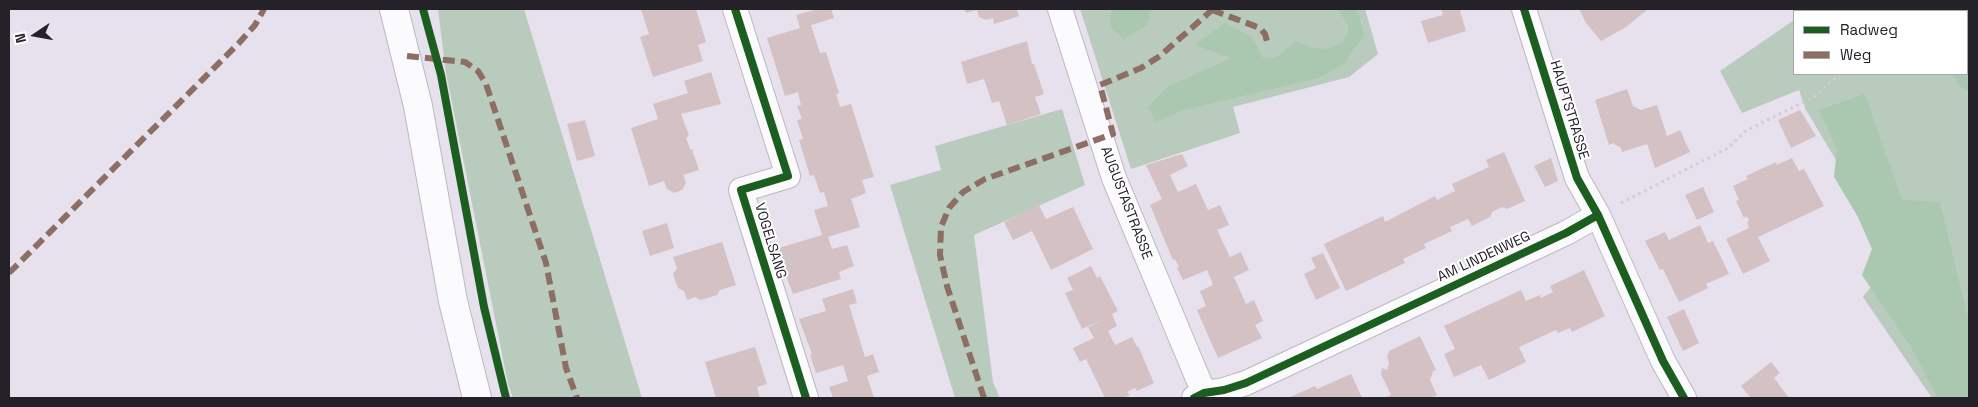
<!DOCTYPE html>
<html>
<head>
<meta charset="utf-8">
<style>
	body { margin:0 }
	#map { position:relative; width:1978px; height:407px; overflow:hidden; background:#e7e0ed; font-family:"Space Grotesk",sans-serif }
	canvas { display:block }
	.frame { position:absolute; inset:0; border:10px solid #252129; pointer-events:none }
	.legend { position:absolute; left:1793px; top:10px; width:175px; height:65px; box-sizing:border-box; background:#fff; border:1px solid #a8a6a9; margin:0; padding:6px 9px; list-style:none; font-size:15px; color:#252129 }
	.legend li { display:flex; align-items:center; gap:10px; height:25px }
	.legend b { width:25px; border:1px solid #a8a6a9 }
	.north { position:absolute; left:10px; top:10px; width:50px; height:50px; -webkit-text-stroke:4px #fff; paint-order:stroke; rotate:258deg; font-size:14px; font-weight:700; line-height:20px; text-align:center; color:#252129 }
	.north::after { content:''; display:block; margin:auto; width:18px; height:22px; background:#252129; clip-path:polygon(50% 0,100% 100%,50% 72%,0 100%) }
</style>
</head>
<body>
<div id="map">
<canvas width="1978" height="407"></canvas>
<div class="frame"></div>
<ul class="legend">
<li><b style="height:6px;background:#1b5e20"></b>Radweg</li>
<li><b style="height:6px;background:#8d6e63"></b>Weg</li>
</ul>
<div class="north">N</div>
</div>
<script>
const g = document.querySelector('canvas').getContext('2d');
g.lineJoin = 'round';
function fillPath(path, color) {
  g.fillStyle = color;
  g.fill(path, 'evenodd');
}
function shape(rows) {
  const path = new Path2D();
  for (const r of rows) {
    path.moveTo(r[0], r[1]);
    for (let i = 2; i < r.length; i += 2) path.lineTo(r[i], r[i + 1]);
  }
  return path;
}
function trace(path, color, width, dash) {
  g.strokeStyle = color;
  g.lineWidth = width;
  g.lineCap = dash ? 'butt' : 'round';
  g.setLineDash(dash || []);
  g.stroke(path);
}
function drawText(font, color, halo, rows, align = 'center') {
  g.font = font + ' "Space Grotesk",sans-serif';
  g.lineWidth = 4;
  g.setLineDash([]);
  g.textBaseline = 'middle';
  g.strokeStyle = halo;
  g.fillStyle = color;
  for (const [text, x, y, turn = 0] of rows) {
    g.save();
    g.translate(x, y);
    g.rotate((+turn || 0) * Math.PI / 180);
    g.textAlign = isNaN(turn) ? turn : align;
    if (halo) g.strokeText(text, 0, 0);
    g.fillText(text, 0, 0);
    g.restore();
  }
}
const green = shape([
	[438,9,524,9,642,398,513,398,508,384,446,73],
	[1080,9,1365,9,1378,54,1349,77,1233,107,1240,133,1131,169],
	[1811,9,1969,9,1969,398,1932,398,1863,297,1894,257,1806,110,1799,90,1742,113,1720,71,1794,20,1794,74,1967,74,1967,11,1807,11],
	[1062,109,1085,185,974,235,993,382,1000,398,955,398,890,185,941,170,935,146]
]);
const forest = shape([
	[1111,9,1149,9,1151,12,1147,25,1124,39,1110,27],
	[1338,9,1357,9,1364,35,1344,64,1318,78,1184,110,1156,122,1148,107,1167,87,1232,58,1195,45,1225,23,1253,38,1263,58,1276,58,1296,41,1311,48,1327,49,1343,42,1349,27],
	[1908,9,1969,9,1969,92,1960,86,1953,74,1967,74,1967,11,1904,11],
	[1865,94,1902,200,1940,202,1969,323,1969,398,1938,398,1911,347,1862,275,1872,249,1858,217,1834,177,1837,149,1819,110]
]);
const building = shape([
	[641,9,696,9,706,42,698,45,703,61,653,77,640,37,649,34],
	[818,9,831,9,834,18,811,25,820,53,826,52,839,93,836,94,840,107,851,104,874,177,862,180,866,193,851,199,860,227,828,237,832,249,847,245,854,266,839,272,841,279,793,294,783,268,784,263,779,248,822,235,814,210,828,206,824,192,820,193,814,175,810,176,799,140,803,139,797,120,802,119,797,106,801,105,798,92,785,96,767,38,800,28,796,15],
	[964,9,1017,9,1019,16,994,24,993,18,986,20,979,17,977,10,966,13],
	[1441,9,1465,9,1460,11,1466,31,1428,43,1421,21,1443,15],
	[1579,9,1648,9,1626,27,1601,41,1586,23],
	[1027,41,1032,64,1034,64,1044,94,1035,97,1041,114,1007,125,999,101,992,103,984,79,967,84,961,62],
	[711,72,721,104,681,114,689,135,686,138,690,149,694,150,692,150,699,170,683,175,686,183,682,190,674,193,667,189,664,181,649,186,631,128,658,119,653,104,688,93,684,81],
	[1627,89,1633,106,1641,110,1657,105,1667,136,1680,130,1690,152,1655,168,1647,144,1622,152,1621,148,1613,143,1609,145,1595,100],
	[1800,110,1816,136,1791,148,1778,120],
	[585,120,595,156,577,161,567,124],
	[1504,152,1525,201,1507,209,1502,207,1492,212,1490,217,1472,226,1468,219,1450,227,1452,231,1424,244,1426,248,1403,259,1405,263,1346,291,1324,244,1383,216,1385,222,1435,196,1437,200,1455,191,1452,184,1489,167,1486,160],
	[1182,154,1188,166,1170,175,1178,192,1196,184,1208,210,1220,205,1229,225,1217,230,1230,257,1241,252,1249,270,1234,277,1246,304,1254,300,1263,321,1255,325,1262,338,1218,358,1197,310,1206,306,1200,291,1213,285,1207,270,1183,280,1177,268,1179,267,1175,259,1173,260,1150,205,1162,199,1146,165],
	[1551,158,1558,181,1545,187,1534,166],
	[1792,158,1799,171,1804,169,1824,206,1758,237,1770,261,1743,274,1726,239,1749,228,1747,222,1749,221,1747,216,1744,218,1736,201,1739,200,1733,186,1748,179,1746,176,1776,162,1777,165],
	[1703,187,1714,212,1697,220,1685,195],
	[1039,205,1046,219,1073,207,1093,249,1051,270,1032,231,1013,240,1004,222],
	[667,223,674,248,650,256,642,231],
	[1700,225,1708,243,1713,241,1729,274,1706,284,1708,288,1679,302,1663,269,1660,270,1645,241,1665,232,1669,240],
	[722,242,736,285,720,290,717,295,701,300,695,297,687,300,684,291,678,288,673,274,677,268,673,257],
	[1323,253,1340,288,1316,300,1304,274,1316,268,1311,258],
	[1091,266,1097,278,1100,276,1118,311,1112,314,1117,326,1108,331,1115,345,1132,337,1137,347,1138,346,1154,383,1137,391,1135,388,1127,392,1130,395,1123,398,1105,398,1086,359,1080,362,1073,348,1094,338,1088,327,1108,317,1082,329,1065,293,1073,290,1067,278],
	[1584,270,1605,316,1572,332,1570,328,1558,333,1556,330,1519,347,1526,362,1489,380,1481,365,1454,377,1444,354,1455,349,1444,326,1521,290,1526,301,1540,295,1541,298,1553,292,1550,286],
	[853,289,857,303,849,305,865,357,873,354,879,372,867,376,874,398,833,398,829,387,848,381,843,365,816,373,810,355,812,354,799,319,826,311,822,299],
	[1684,309,1699,343,1683,351,1667,317],
	[1420,336,1436,370,1433,371,1430,380,1437,395,1431,398,1384,398,1391,395,1381,374,1382,368,1387,370,1389,362,1387,357,1389,351],
	[755,347,767,384,757,387,760,398,716,398,705,362],
	[1771,362,1780,373,1774,378,1789,398,1748,398,1750,397,1741,386],
	[1351,374,1362,398,1288,398,1315,386,1317,389]
]);
const path = shape([
	[1891,11,1893,9],
	[1621,203,1728,148,1747,130,1814,97,1840,74]
]);
const street = shape([
	[735,9,788,176,741,190,806,398],
	[1060,9,1114,178,1204,393],
	[1524,9,1577,178,1598,215,1663,361,1684,398],
	[1194,398,1204,393,1224,390,1246,383,1566,233,1598,215]
]);
const secondary = shape([
	[394,9,418,106,453,301,477,398]
]);
const quiet = shape([
	[1212,10,1260,28,1265,34,1268,45],
	[407,56,465,62,478,71,486,84,546,263,566,368,577,398],
	[9,273,239,43,255,25,264,9],
	[984,398,947,286,940,255,941,227,949,208,963,192,985,179,1113,134,1100,85,1141,68,1160,56,1213,9]
]);
const cycleway = shape([
	[423,9,441,75,484,307,506,398],
	[735,9,788,176,741,190,806,398],
	[1524,9,1577,178,1598,215,1663,361,1684,398],
	[1194,398,1204,393,1224,390,1246,383,1566,233,1598,215]
]);
const streetNames = [
	["HAUPTSTRASSE",1569,110,73],
	["AUGUSTASTRASSE",1126,203,69],
	["VOGELSANG",770,241,73],
	["AM LINDENWEG",1484,257,-25]
];
fillPath(green, '#b9cbbd');
fillPath(forest, '#aac8af');
fillPath(building, '#d4c1c4');
trace(street, '#bdb8c2', 26);
trace(secondary, '#bdb8c2', 30);
trace(path, '#cfcdd1', 3, [2.5, 4]);
trace(street, '#fbfafc', 24);
trace(secondary, '#fbfafc', 28);
trace(quiet, '#8d6e63', 6, [12, 6]);
trace(cycleway, '#1b5e20', 8);
drawText('14px', '#252129', '#fff', streetNames);
</script>
</body>
</html>
